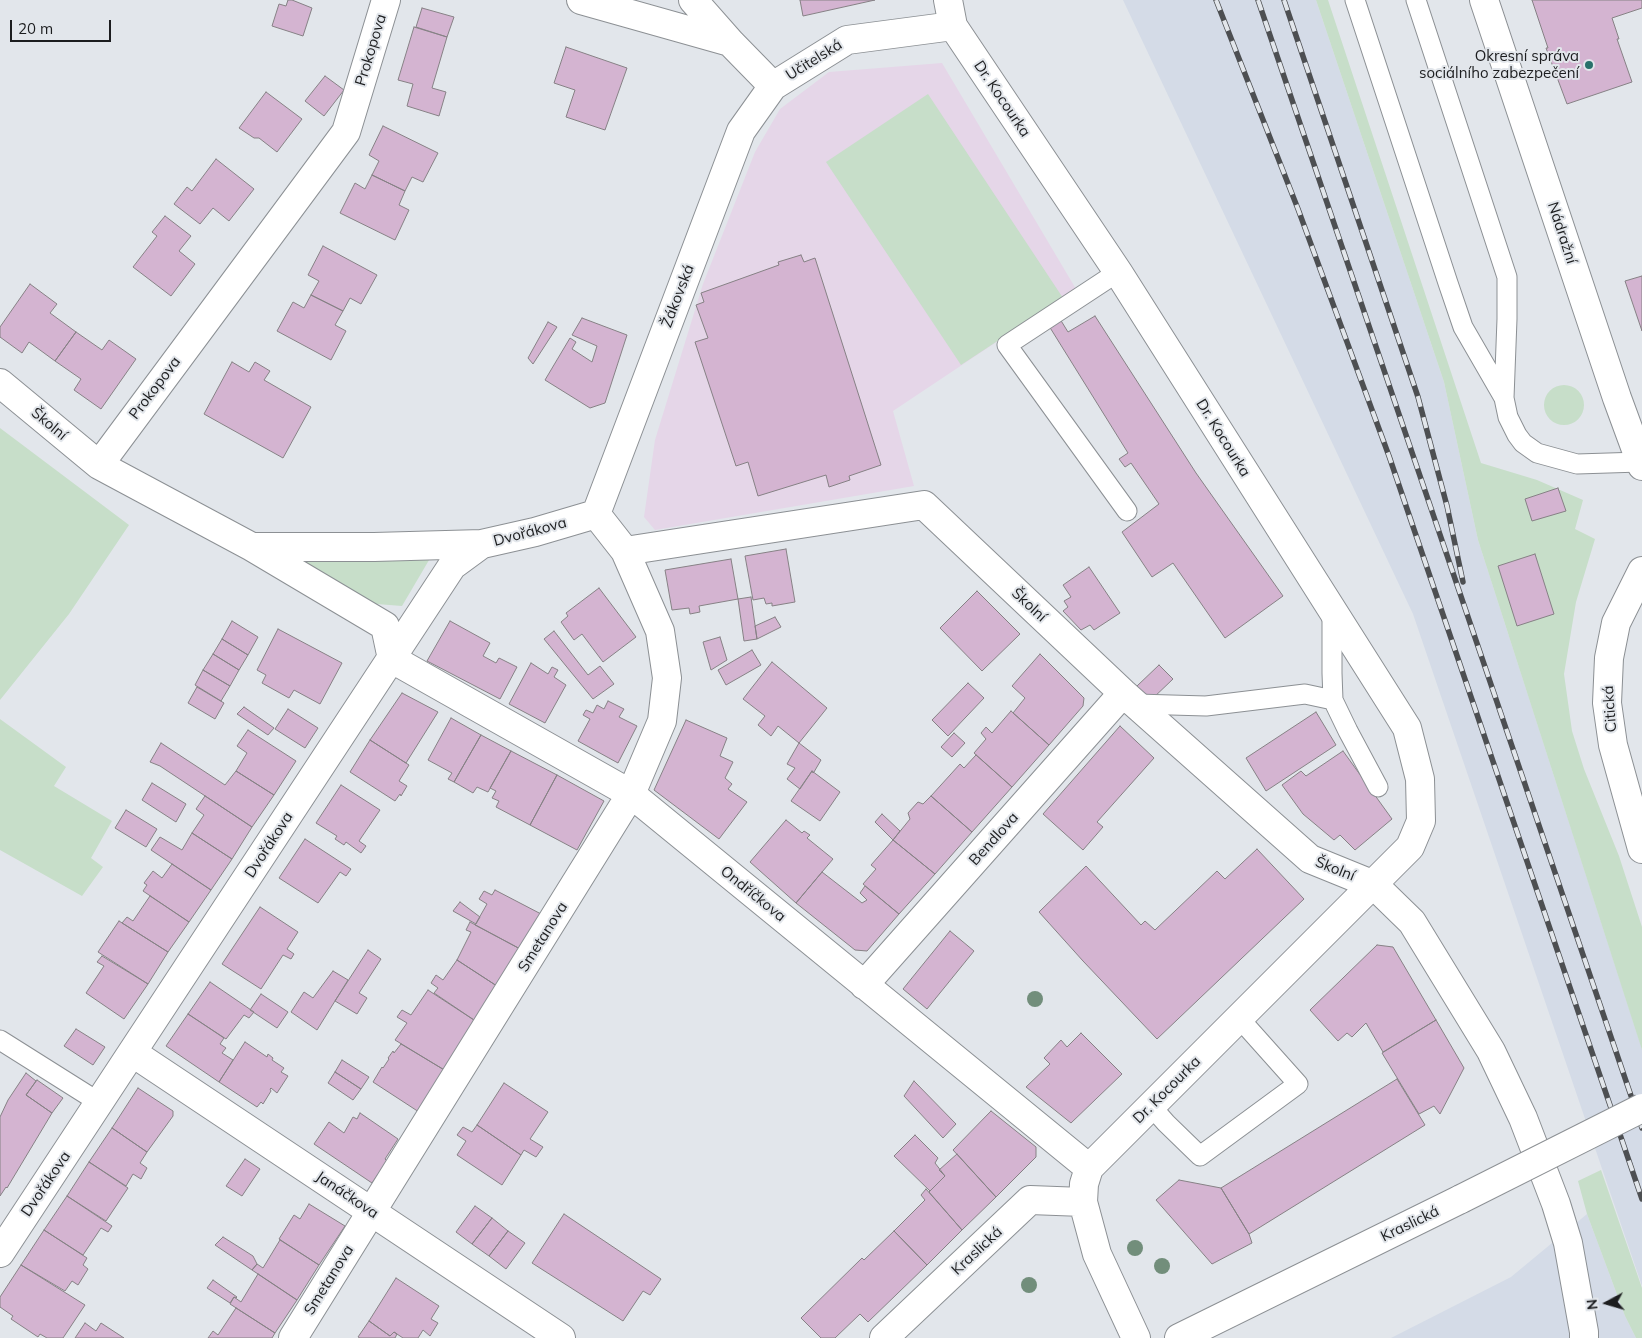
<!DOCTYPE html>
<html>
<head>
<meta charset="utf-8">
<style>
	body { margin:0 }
	#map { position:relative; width:1642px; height:1338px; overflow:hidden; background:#e2e6eb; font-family:Mulish,sans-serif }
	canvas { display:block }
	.north { position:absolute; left:1582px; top:1278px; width:50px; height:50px; -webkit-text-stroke:4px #e2e6eb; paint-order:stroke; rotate:264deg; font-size:14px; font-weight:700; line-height:20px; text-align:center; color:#1c1d1f }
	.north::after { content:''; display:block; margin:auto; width:18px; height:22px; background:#1c1d1f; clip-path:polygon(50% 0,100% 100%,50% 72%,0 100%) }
	.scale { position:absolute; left:10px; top:20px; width:101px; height:22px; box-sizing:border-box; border:2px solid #1c1d1f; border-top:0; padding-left:6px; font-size:15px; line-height:18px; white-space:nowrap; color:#1c1d1f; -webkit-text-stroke:4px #e2e6eb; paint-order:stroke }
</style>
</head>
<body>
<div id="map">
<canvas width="1642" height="1338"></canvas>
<div class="north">N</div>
<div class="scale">20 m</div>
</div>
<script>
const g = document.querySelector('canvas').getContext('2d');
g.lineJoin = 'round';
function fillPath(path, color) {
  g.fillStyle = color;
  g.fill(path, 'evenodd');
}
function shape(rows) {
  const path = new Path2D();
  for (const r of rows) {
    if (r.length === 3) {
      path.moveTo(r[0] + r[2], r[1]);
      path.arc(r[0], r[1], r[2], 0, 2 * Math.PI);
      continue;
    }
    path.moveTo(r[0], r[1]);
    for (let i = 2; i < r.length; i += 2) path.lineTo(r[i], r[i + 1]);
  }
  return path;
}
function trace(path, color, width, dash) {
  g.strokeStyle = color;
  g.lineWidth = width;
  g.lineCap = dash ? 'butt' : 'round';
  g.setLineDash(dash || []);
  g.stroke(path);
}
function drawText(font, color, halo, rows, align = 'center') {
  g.font = font + ' Mulish,sans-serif';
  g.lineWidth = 4;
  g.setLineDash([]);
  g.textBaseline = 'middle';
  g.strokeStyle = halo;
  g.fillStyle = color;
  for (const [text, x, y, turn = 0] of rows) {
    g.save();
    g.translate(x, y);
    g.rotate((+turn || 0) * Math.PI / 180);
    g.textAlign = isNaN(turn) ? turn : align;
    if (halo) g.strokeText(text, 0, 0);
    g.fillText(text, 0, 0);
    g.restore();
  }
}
const built = shape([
	[1123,0,1316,0,1444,382,1478,540,1642,1049,1642,1286,1413,614],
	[1587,1214,1625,1316,1636,1338,1391,1338,1511,1277]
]);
const education = shape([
	[942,63,1076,289,893,411,914,486,655,530,644,517,655,440,703,284,755,152,780,109,829,72]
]);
const green = shape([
	[1316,0,1328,0,1481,463,1537,480,1583,500,1575,529,1595,539,1576,602,1564,674,1572,731,1584,769,1619,856,1642,927,1642,1050,1478,540,1444,382],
	[928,94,1063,298,961,365,826,162],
	[1564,405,20],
	[0,428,129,525,69,614,0,700],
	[432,555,402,606,364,603,299,559],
	[0,719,66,767,54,786,112,821,91,858,103,867,82,896,0,850],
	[1601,1170,1642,1288,1642,1338,1636,1338,1625,1316,1587,1214,1578,1181]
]);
const building = shape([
	[288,0,292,0,312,8,303,36,272,26,279,4,286,6,288,0],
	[800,0,875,0,803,16,800,0],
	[1532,0,1642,0,1642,8,1612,18,1619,39,1617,39,1632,82,1567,104,1546,48,1548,48,1532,0],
	[422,8,454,17,447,37,416,27,422,8],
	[414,27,447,37,432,88,446,92,439,116,407,106,413,84,398,80,414,27],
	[566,47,627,68,605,130,566,117,575,90,554,83,566,47],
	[325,76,344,90,324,116,305,101,325,76],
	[266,92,302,119,277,152,259,138,254,138,239,128,266,92],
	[383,126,438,153,423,182,412,177,405,191,372,175,379,161,369,155,383,126],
	[216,159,254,189,229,221,213,208,200,224,174,204,187,187,192,191,216,159],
	[372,175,405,191,399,205,409,210,395,240,340,213,355,183,365,189,372,175],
	[165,216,191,236,179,251,195,264,171,296,133,267,157,236,152,232,165,216],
	[323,246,377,275,361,304,350,298,343,311,311,295,319,281,308,275,323,246],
	[801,255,804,262,815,258,881,465,849,476,850,480,829,487,826,475,758,496,748,462,736,466,695,342,708,338,696,305,704,302,701,293,779,265,778,262,801,255],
	[1642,276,1642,331,1625,281,1642,276],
	[30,284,57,304,50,313,76,332,55,361,29,342,22,353,0,337,0,327,30,284],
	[311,295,343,311,335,325,346,331,331,360,277,331,293,302,304,308,311,295],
	[1095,316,1196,473,1283,596,1225,638,1173,563,1152,577,1122,532,1159,504,1131,463,1125,467,1119,459,1128,453,1049,326,1060,319,1068,332,1095,316],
	[582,318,627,335,605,403,590,408,545,380,570,338,576,342,572,349,592,362,597,346,572,335,582,318],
	[548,322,557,327,533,364,528,358,548,322],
	[76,332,102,350,109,340,136,359,101,409,74,390,81,379,55,361,76,332],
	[232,362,249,372,255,362,270,371,264,380,311,407,283,458,204,414,232,362],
	[1558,488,1566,511,1532,521,1525,499,1558,488],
	[786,549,795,602,772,606,772,603,766,604,764,598,753,600,745,556,786,549],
	[1535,554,1554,614,1517,626,1498,566,1535,554],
	[731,559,738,599,699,606,700,612,690,614,689,608,672,610,665,570,731,559],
	[1089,567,1120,613,1094,630,1090,625,1081,630,1063,611,1068,607,1064,601,1071,597,1063,585,1089,567],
	[599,588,636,637,603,662,582,634,574,640,561,622,568,616,566,613,599,588],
	[977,591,1020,634,982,671,940,628,977,591],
	[751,597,757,639,744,641,738,599,751,597],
	[775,617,781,627,757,639,755,626,775,617],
	[232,621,258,637,248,655,222,639,232,621],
	[450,621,490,643,483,656,496,663,499,658,517,667,500,699,427,661,450,621],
	[278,629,342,663,320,704,294,690,289,698,262,683,266,675,257,670,278,629],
	[554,631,588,675,600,666,614,684,593,699,544,639,554,631],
	[720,637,727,660,711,670,703,642,720,637],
	[222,639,248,655,239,670,213,654,222,639],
	[752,650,761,665,726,685,718,670,752,650],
	[213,654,239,670,230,686,203,670,213,654],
	[1040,654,1084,698,1083,706,1049,745,1013,713,1025,698,1012,686,1040,654],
	[772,662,827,708,799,743,778,726,771,736,758,725,765,716,743,699,772,662],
	[531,663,548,674,552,667,558,670,554,677,566,685,545,723,509,704,531,663],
	[1159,665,1173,679,1151,700,1137,686,1159,665],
	[203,670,230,686,221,701,195,685,203,670],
	[968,683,984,698,948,736,932,720,968,683],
	[197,687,224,703,215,719,188,703,197,687],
	[402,693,438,712,406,763,370,740,402,693],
	[608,701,624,709,619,717,637,726,618,763,578,741,590,719,583,715,586,710,593,713,597,705,604,709,608,701],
	[244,707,274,728,268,735,237,714,244,707],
	[288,709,318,728,305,748,275,729,288,709],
	[1011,711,1049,745,1012,787,974,753,986,739,981,733,986,727,992,733,1011,711],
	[1316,712,1336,745,1266,791,1246,758,1316,712],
	[451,718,481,735,454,782,448,779,452,773,428,760,451,718],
	[686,720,727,738,720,756,733,762,725,778,732,784,728,789,747,802,719,839,654,790,686,720],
	[1120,726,1154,758,1097,822,1103,827,1083,850,1043,814,1120,726],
	[248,730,296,761,274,795,236,771,247,753,237,746,248,730],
	[954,733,965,743,952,757,941,747,954,733],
	[481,735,511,751,488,792,477,787,473,793,454,782,481,735],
	[370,740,409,765,399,781,407,786,401,796,400,794,395,801,350,772,370,740],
	[161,743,225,785,236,771,274,795,252,827,160,766,150,762,161,743],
	[799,743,821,760,814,772,813,773,812,771,800,789,787,779,795,768,787,764,799,743],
	[511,751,557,775,530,825,496,807,499,801,492,798,496,791,490,788,511,751],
	[1343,751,1392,819,1355,850,1340,835,1334,840,1303,814,1282,785,1301,771,1306,776,1343,751],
	[976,755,1012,787,972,832,931,796,960,764,964,768,976,755],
	[812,771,840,792,820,821,791,801,812,771],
	[557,775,604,801,577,850,530,825,557,775],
	[152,783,186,804,176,822,142,800,152,783],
	[341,785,380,810,359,841,366,846,361,853,346,842,344,845,335,839,337,836,316,823,341,785],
	[205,796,252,827,232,859,192,833,204,815,196,809,205,796],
	[931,796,972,832,935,874,893,840,910,819,908,813,918,802,923,804,931,796],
	[126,810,157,829,146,847,115,828,126,810],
	[882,814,900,831,893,840,875,822,882,814],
	[786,820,802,833,804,831,810,835,807,838,833,859,796,903,750,862,786,820],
	[192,833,232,859,211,890,151,850,160,837,182,850,192,833],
	[305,839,351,869,346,876,340,872,318,903,279,878,305,839],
	[893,840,935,874,899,914,863,884,876,869,871,865,893,840],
	[1257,849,1304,899,1157,1039,1083,961,1039,912,1086,866,1141,925,1145,921,1155,930,1217,871,1225,879,1257,849],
	[172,864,211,890,189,922,143,891,147,885,144,883,153,871,162,878,172,864],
	[822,872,862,903,867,900,860,893,865,886,899,914,867,951,855,950,796,903,822,872],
	[495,890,543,915,524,951,475,925,487,904,479,899,484,891,492,895,495,890],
	[150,896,189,922,168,952,122,923,127,917,133,921,150,896],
	[460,902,480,917,476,924,453,911,460,902],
	[260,907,298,932,287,949,294,954,291,959,283,955,261,989,222,964,260,907],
	[119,921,168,952,148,984,98,952,119,921],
	[470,922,524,951,500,988,457,960,471,932,466,930,470,922],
	[950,931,974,951,927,1009,903,989,950,931],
	[1377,945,1393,947,1436,1020,1383,1052,1366,1023,1352,1037,1347,1033,1338,1041,1310,1010,1377,945],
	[368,950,381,959,359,993,367,998,357,1014,335,1001,368,950],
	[102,956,148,984,124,1019,86,993,104,966,97,962,102,956],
	[457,960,500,988,477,1022,434,993,438,988,431,983,436,975,443,980,457,960],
	[333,971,348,980,317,1030,291,1012,304,992,313,998,333,971],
	[210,982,254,1012,249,1018,244,1015,226,1039,188,1014,210,982],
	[428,990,477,1022,446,1071,395,1040,407,1023,397,1017,402,1010,411,1015,428,990],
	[261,994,288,1012,277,1028,250,1010,261,994],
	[188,1014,224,1038,220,1044,226,1048,222,1053,233,1060,219,1082,166,1046,188,1014],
	[1436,1020,1464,1068,1440,1114,1434,1106,1419,1114,1382,1053,1436,1020],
	[76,1029,105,1047,93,1065,64,1046,76,1029],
	[1081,1033,1122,1074,1071,1123,1026,1087,1050,1064,1044,1058,1061,1040,1067,1047,1081,1033],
	[245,1042,267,1057,268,1054,273,1058,272,1060,284,1068,281,1072,288,1076,277,1093,271,1088,270,1089,271,1091,263,1104,261,1102,257,1107,219,1082,245,1042],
	[401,1044,446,1071,419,1112,373,1082,382,1067,383,1068,389,1059,388,1058,393,1051,394,1053,401,1044],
	[342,1060,369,1077,361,1089,335,1072,342,1060],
	[335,1072,361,1089,353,1100,328,1083,335,1072],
	[26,1073,36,1081,26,1095,52,1113,7,1188,6,1187,0,1196,0,1117,8,1100,26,1073],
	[1397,1079,1425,1125,1249,1234,1221,1188,1397,1079],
	[37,1080,63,1098,52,1113,26,1095,37,1080],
	[914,1081,956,1124,943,1138,904,1096,914,1081],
	[504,1083,548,1112,530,1139,543,1147,536,1157,524,1150,521,1155,477,1125,504,1083],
	[138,1088,173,1111,173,1116,147,1152,112,1128,138,1088],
	[991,1111,1036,1147,1036,1157,996,1197,953,1150,991,1111],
	[360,1113,398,1139,385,1159,387,1161,372,1183,314,1144,329,1122,344,1133,353,1117,357,1119,360,1113],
	[477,1125,521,1155,502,1185,457,1155,466,1141,457,1135,463,1127,472,1132,477,1125],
	[112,1128,147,1152,140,1163,147,1168,141,1179,133,1174,126,1186,89,1162,112,1128],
	[915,1135,938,1158,935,1163,945,1176,930,1191,894,1156,915,1135],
	[957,1154,996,1197,962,1230,929,1192,945,1176,939,1170,957,1154],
	[245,1159,260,1169,242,1196,226,1186,245,1159],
	[89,1162,128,1188,106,1221,67,1196,89,1162],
	[1179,1180,1221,1188,1249,1234,1252,1243,1212,1264,1156,1200,1179,1180],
	[926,1189,962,1230,927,1265,894,1231,925,1200,921,1195,926,1189],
	[67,1196,112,1226,108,1232,101,1228,83,1255,44,1230,67,1196],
	[309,1204,345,1226,319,1265,279,1239,294,1215,300,1219,309,1204],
	[475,1206,492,1218,472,1244,456,1232,475,1206],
	[564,1214,661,1279,650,1295,643,1291,623,1321,532,1263,564,1214],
	[492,1218,508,1231,489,1256,472,1244,492,1218],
	[44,1230,87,1258,83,1265,88,1269,78,1285,72,1281,65,1291,21,1265,44,1230],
	[508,1231,525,1243,506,1269,489,1256,508,1231],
	[894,1231,927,1265,868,1322,860,1314,835,1338,821,1338,801,1318,862,1258,864,1260,894,1231],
	[223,1237,253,1256,257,1264,252,1270,215,1245,223,1237],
	[280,1240,319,1265,297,1300,252,1270,257,1264,263,1268,280,1240],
	[21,1265,85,1305,63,1338,47,1338,40,1334,38,1337,11,1319,13,1316,0,1307,0,1297,21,1265],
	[258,1274,297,1300,275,1333,230,1304,234,1297,241,1302,258,1274],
	[396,1278,439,1306,431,1319,438,1323,430,1336,423,1330,418,1338,403,1338,394,1332,390,1336,369,1321,396,1278],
	[213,1280,237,1297,236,1298,234,1297,230,1303,207,1288,213,1280],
	[236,1308,275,1333,272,1338,208,1338,213,1331,218,1335,236,1308],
	[369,1321,390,1336,394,1332,397,1334,395,1338,360,1338,358,1337,369,1321],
	[85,1323,96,1331,101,1323,124,1338,75,1338,85,1323]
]);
const lane = shape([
	[1355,0,1448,283,1463,327,1504,398],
	[1416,0,1507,277,1507,319,1504,398,1508,417,1517,435,1523,443,1537,453,1577,464,1640,462],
	[1118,272,1007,345,1127,511],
	[1332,611,1332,673,1333,700,1348,731,1378,787],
	[1136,704,1206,706,1305,694,1333,700],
	[0,1040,100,1103],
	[1151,1106,1166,1123,1200,1156,1298,1084,1239,1018]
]);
const street = shape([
	[386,0,346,132,99,465,252,547,385,626,392,659,631,794,1089,1168],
	[581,0,730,42,773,86,847,40,953,26],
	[693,0,730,42],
	[948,0,953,26,1118,272,1407,728,1420,779,1421,821,1410,847,1089,1168,1084,1184,1083,1202,1097,1254,1136,1338],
	[1484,0,1617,398,1642,466],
	[0,383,99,465],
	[596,514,741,131,773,86],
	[254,547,374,547,482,544],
	[625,551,924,505,1123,693,1310,859,1374,885,1412,922,1491,1051,1523,1118,1556,1204,1568,1243,1584,1332,1584,1338],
	[864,985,1123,693],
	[133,1053,561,1338],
	[0,1253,452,566,482,544,535,532,596,514],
	[293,1338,631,794,662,721,667,678,660,631,625,551,596,514],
	[884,1338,1030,1200,1083,1202]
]);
const secondary = shape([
	[1642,571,1616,623,1609,658,1607,703,1613,745,1642,849],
	[1179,1338,1461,1199]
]);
const rail = shape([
	[1216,0,1298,209,1389,456,1642,1199],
	[1258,0,1642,1128],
	[1284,0,1418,397,1447,506,1463,582]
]);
const secondaryBridge = shape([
	[1461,1199,1642,1108]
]);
const trees = [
	[1035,999],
	[1135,1248],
	[1162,1266],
	[1029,1285]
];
const markers = [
	[1589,65,5,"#28716b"]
];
const streetNames = [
	["Prokopova",371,50,-73],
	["Učitelská",814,60,-32],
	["Dr. Kocourka",1002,99,56],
	["Nádražní",1562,233,72],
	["Žákovská",678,296,-69],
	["Prokopova",155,388,-53],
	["Školní",49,424,40],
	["Dr. Kocourka",1223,438,58],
	["Dvořákova",530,532,-15],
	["Školní",1029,605,43],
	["Citická",1610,709,-94],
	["Bendlova",994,839,-48],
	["Dvořákova",269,845,-57],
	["Školní",1335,869,22],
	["Ondříčkova",753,894,39],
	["Smetanova",543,937,-58],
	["Dr. Kocourka",1167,1090,-45],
	["Dvořákova",46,1184,-56],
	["Janáčkova",347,1195,34],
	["Kraslická",1410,1224,-26],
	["Kraslická",977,1251,-43],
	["Smetanova",329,1280,-58]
];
const poiNames = [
	["Okresní správa",1579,56],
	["sociálního zabezpečení",1579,73]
];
fillPath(built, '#d4dbe7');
fillPath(education, '#e5d6e8');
fillPath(green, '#c7dec9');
fillPath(building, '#d4b4d1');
trace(building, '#868185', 1);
trace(lane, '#8c9094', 21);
trace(street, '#8c9094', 30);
trace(secondary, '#8c9094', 30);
trace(lane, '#fff', 19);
trace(street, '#fff', 28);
trace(secondary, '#fff', 28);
trace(rail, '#4d4f52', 5.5);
trace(rail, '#e2e6eb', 4, [11]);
trace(secondaryBridge, '#8c9094', 30, []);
trace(secondaryBridge, '#fff', 28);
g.fillStyle = '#728e7b';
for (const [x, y] of trees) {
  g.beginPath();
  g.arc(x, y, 8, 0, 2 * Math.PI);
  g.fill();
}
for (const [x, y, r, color] of markers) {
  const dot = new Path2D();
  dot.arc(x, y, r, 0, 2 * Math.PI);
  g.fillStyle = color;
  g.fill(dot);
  trace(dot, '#e2e6eb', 2);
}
drawText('15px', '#1c1d1f', '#e2e6eb', streetNames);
drawText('15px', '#1c1d1f', '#e2e6eb', poiNames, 'right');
</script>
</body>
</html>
